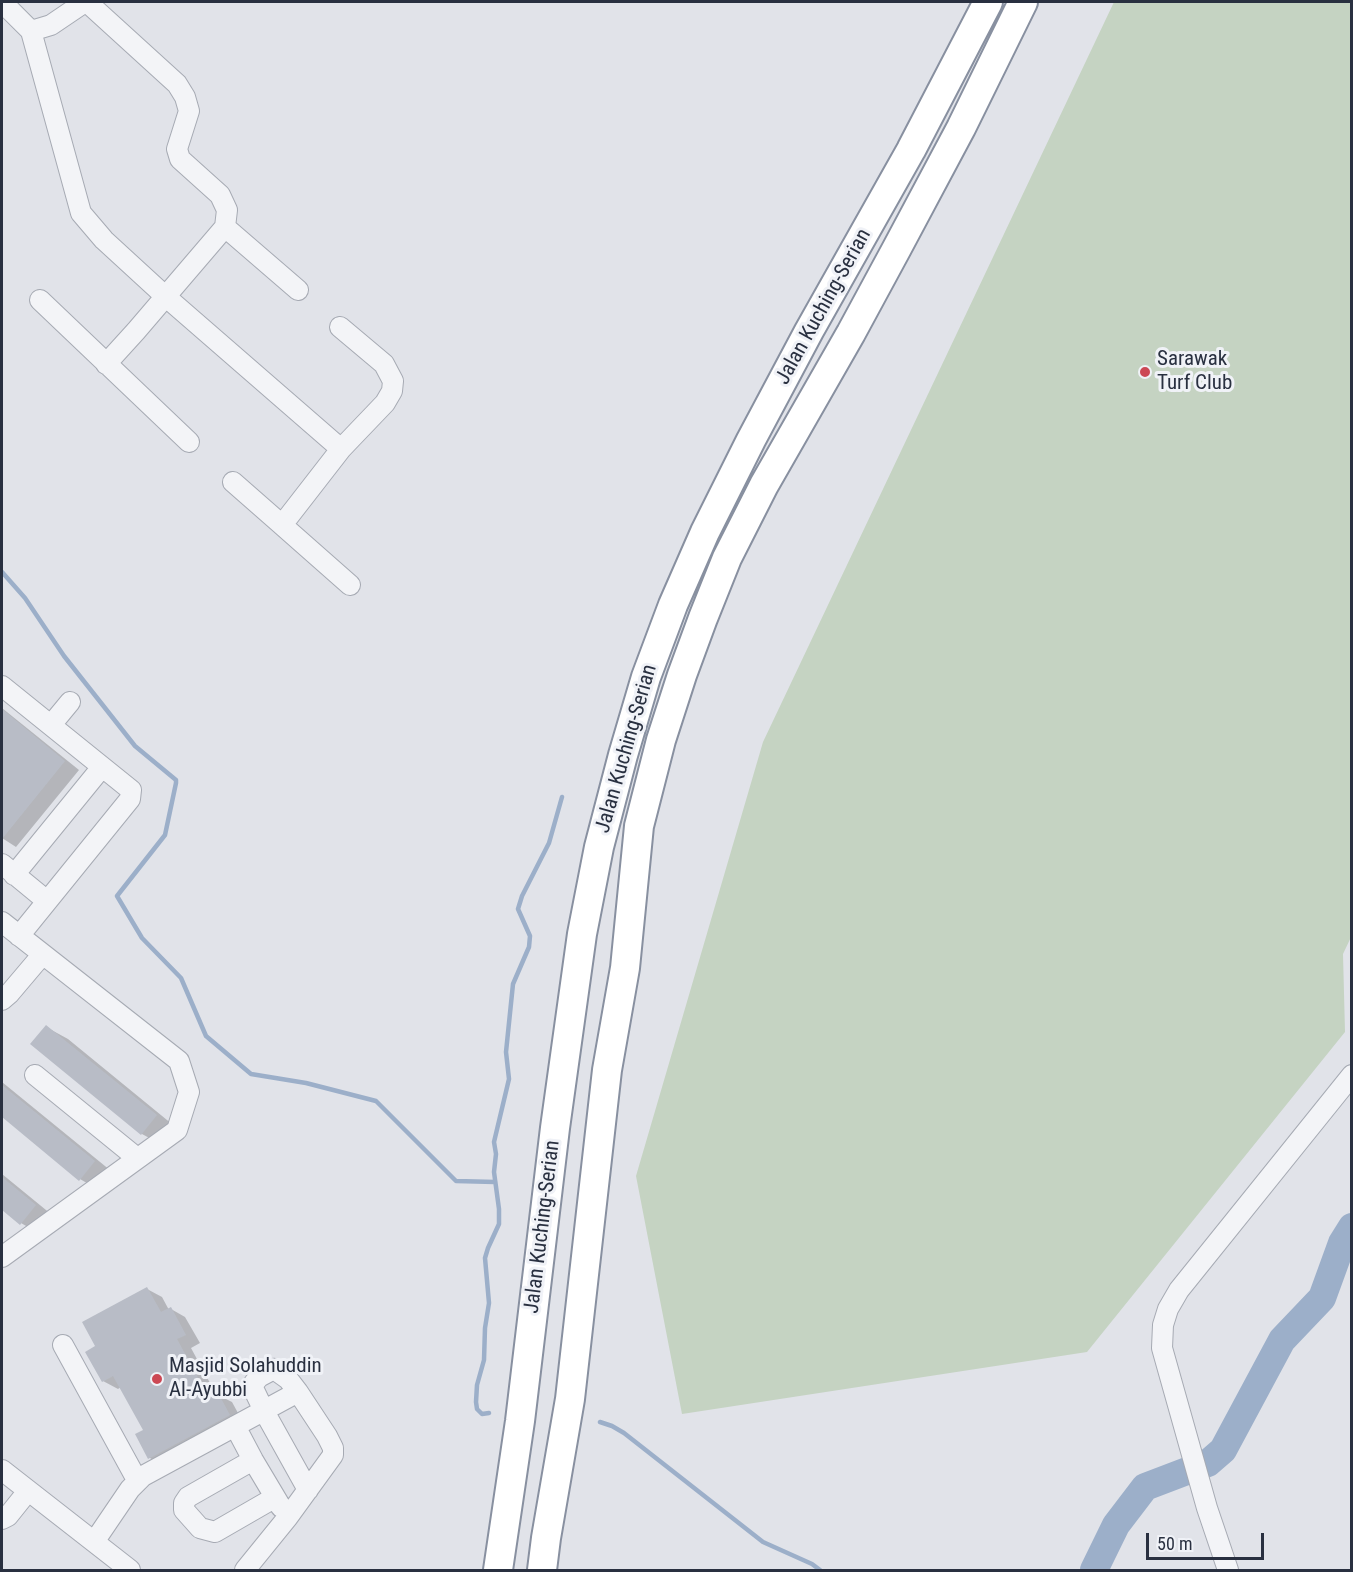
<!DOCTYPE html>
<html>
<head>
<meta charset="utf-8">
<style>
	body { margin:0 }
	#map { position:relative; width:1353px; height:1572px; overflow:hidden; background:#e1e3e9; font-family:"Roboto Condensed",sans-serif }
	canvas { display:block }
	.frame { position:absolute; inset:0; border:3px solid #293040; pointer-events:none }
	.scale { position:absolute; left:1146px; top:1533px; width:118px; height:27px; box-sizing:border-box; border:3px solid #293040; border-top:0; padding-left:8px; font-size:18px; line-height:21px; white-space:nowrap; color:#293040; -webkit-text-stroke:4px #f0f2f7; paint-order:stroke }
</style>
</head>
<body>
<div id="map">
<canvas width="1353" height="1572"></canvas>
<div class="frame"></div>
<div class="scale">50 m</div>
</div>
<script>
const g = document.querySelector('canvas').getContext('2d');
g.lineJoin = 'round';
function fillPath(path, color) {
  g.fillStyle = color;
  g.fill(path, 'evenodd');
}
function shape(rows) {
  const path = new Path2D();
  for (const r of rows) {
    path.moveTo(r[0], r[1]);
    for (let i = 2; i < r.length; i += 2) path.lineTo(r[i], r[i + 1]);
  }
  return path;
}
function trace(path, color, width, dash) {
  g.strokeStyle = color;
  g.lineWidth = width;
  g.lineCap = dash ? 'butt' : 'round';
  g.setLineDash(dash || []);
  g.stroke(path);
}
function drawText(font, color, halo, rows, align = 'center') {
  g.font = font + ' "Roboto Condensed",sans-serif';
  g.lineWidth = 6;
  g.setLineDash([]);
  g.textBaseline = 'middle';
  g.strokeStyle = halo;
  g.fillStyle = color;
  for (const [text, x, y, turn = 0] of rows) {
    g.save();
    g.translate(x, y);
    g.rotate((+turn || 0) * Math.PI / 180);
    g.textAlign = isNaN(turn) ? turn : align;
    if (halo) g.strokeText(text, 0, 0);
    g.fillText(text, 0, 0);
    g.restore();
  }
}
const green = shape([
	[1114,2,1351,2,1352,935,1343,954,1345,1032,1087,1352,682,1414,636,1176,763,742]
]);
const shadow = shape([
	[2,708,79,770,16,847,2,838],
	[46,1027,68,1039,178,1129,164,1146,142,1134],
	[2,1082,116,1175,102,1192,80,1179,2,1115],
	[2,1174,57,1219,43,1236,21,1223,2,1208],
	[147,1289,162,1297,169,1310,171,1309,185,1317,200,1343,191,1348,216,1394,232,1402,244,1424,164,1467,150,1458,137,1435,145,1430,121,1387,118,1389,103,1381,97,1347]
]);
const stream = shape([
	[2,572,25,598,64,656,135,746,176,780,176,783,165,835,117,896,142,938,181,978,206,1036,251,1074,306,1083,376,1101,456,1181,495,1182],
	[489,1413,482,1414,477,1409,476,1402,477,1385,484,1360,485,1328,489,1303,485,1258,488,1248,499,1224,499,1209,494,1172,496,1154,494,1142,509,1079,506,1052,513,984,529,947,530,936,518,909,522,896,549,843,562,797],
	[600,1422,612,1426,624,1433,763,1542,812,1564,820,1570]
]);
const river = shape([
	[1094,1570,1116,1525,1145,1487,1208,1463,1223,1450,1282,1340,1322,1298,1342,1243,1352,1227]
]);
const building = shape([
	[2,709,65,761,2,839],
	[46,1025,157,1115,141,1135,30,1044],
	[2,1085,95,1161,79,1181,2,1117],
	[2,1177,36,1205,20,1225,2,1210],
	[147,1287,161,1312,171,1307,186,1335,177,1339,208,1396,217,1391,230,1415,148,1459,135,1434,143,1430,113,1376,102,1382,85,1352,95,1346,82,1322]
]);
const minor = shape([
	[2,2,31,31,81,213,104,240,165,296,341,449,282,525,233,482],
	[87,2,177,84,185,97,189,111,177,149,180,159,220,195,227,210,225,227,136,331,106,364],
	[31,31,51,25,85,2],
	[225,227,298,290],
	[40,300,189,442],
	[340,327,384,364,393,381,392,391,385,403,341,449],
	[282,525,350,585],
	[2,686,131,790,130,799,19,936],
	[51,725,70,702],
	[2,864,47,901],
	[14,875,102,767],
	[2,922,179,1061,189,1092,177,1130,2,1257],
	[2,1000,9,994,42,955],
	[35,1075,137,1158],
	[63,1345,137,1480],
	[298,1392,288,1379,274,1369,259,1377,254,1383,253,1388,264,1411,308,1490],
	[235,1426,253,1460,281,1507],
	[253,1460,188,1497,184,1503,184,1510,200,1528,215,1532,274,1498],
	[2,1470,130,1570],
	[2,1519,8,1516,28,1491],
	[94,1542,130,1489,143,1476,298,1392,327,1436,333,1448,333,1455,288,1517,245,1570],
	[1228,1570,1207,1508,1162,1348,1163,1325,1168,1309,1179,1290,1352,1075]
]);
const highway = shape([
	[498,1570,520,1421,555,1128,582,934,599,847,623,755,646,677,673,605,705,532,751,440,809,331,911,150,988,2],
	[542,1570,546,1538,570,1399,607,1070,625,968,639,826,661,740,682,675,703,618,727,558,764,485,851,333,897,248,961,128,1023,2]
]);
const markers = [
	[1145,372,6,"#cc4854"],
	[157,1379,6,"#cc4854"]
];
const streetNames = [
	["Jalan Kuching-Serian",824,307,-61],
	["Jalan Kuching-Serian",627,749,-74],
	["Jalan Kuching-Serian",543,1227,-83]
];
const poiNames = [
	["Sarawak",1157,360],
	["Turf Club",1157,384],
	["Masjid Solahuddin",169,1367],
	["Al-Ayubbi",169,1391]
];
fillPath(green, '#c5d3c2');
fillPath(shadow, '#0003');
trace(stream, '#9cafc9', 4.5);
trace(river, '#9cafc9', 28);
fillPath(building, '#b8bcc6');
trace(minor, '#a6aab3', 22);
trace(highway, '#8890a0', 32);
trace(minor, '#f3f4f7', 20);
trace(highway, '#fff', 28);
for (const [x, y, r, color] of markers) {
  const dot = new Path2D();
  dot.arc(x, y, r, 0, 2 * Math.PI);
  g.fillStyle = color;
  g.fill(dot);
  trace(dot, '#f0f2f7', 2);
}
drawText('21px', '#293040', '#f0f2f7', streetNames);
drawText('21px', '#293040', '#f0f2f7', poiNames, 'left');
</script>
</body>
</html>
